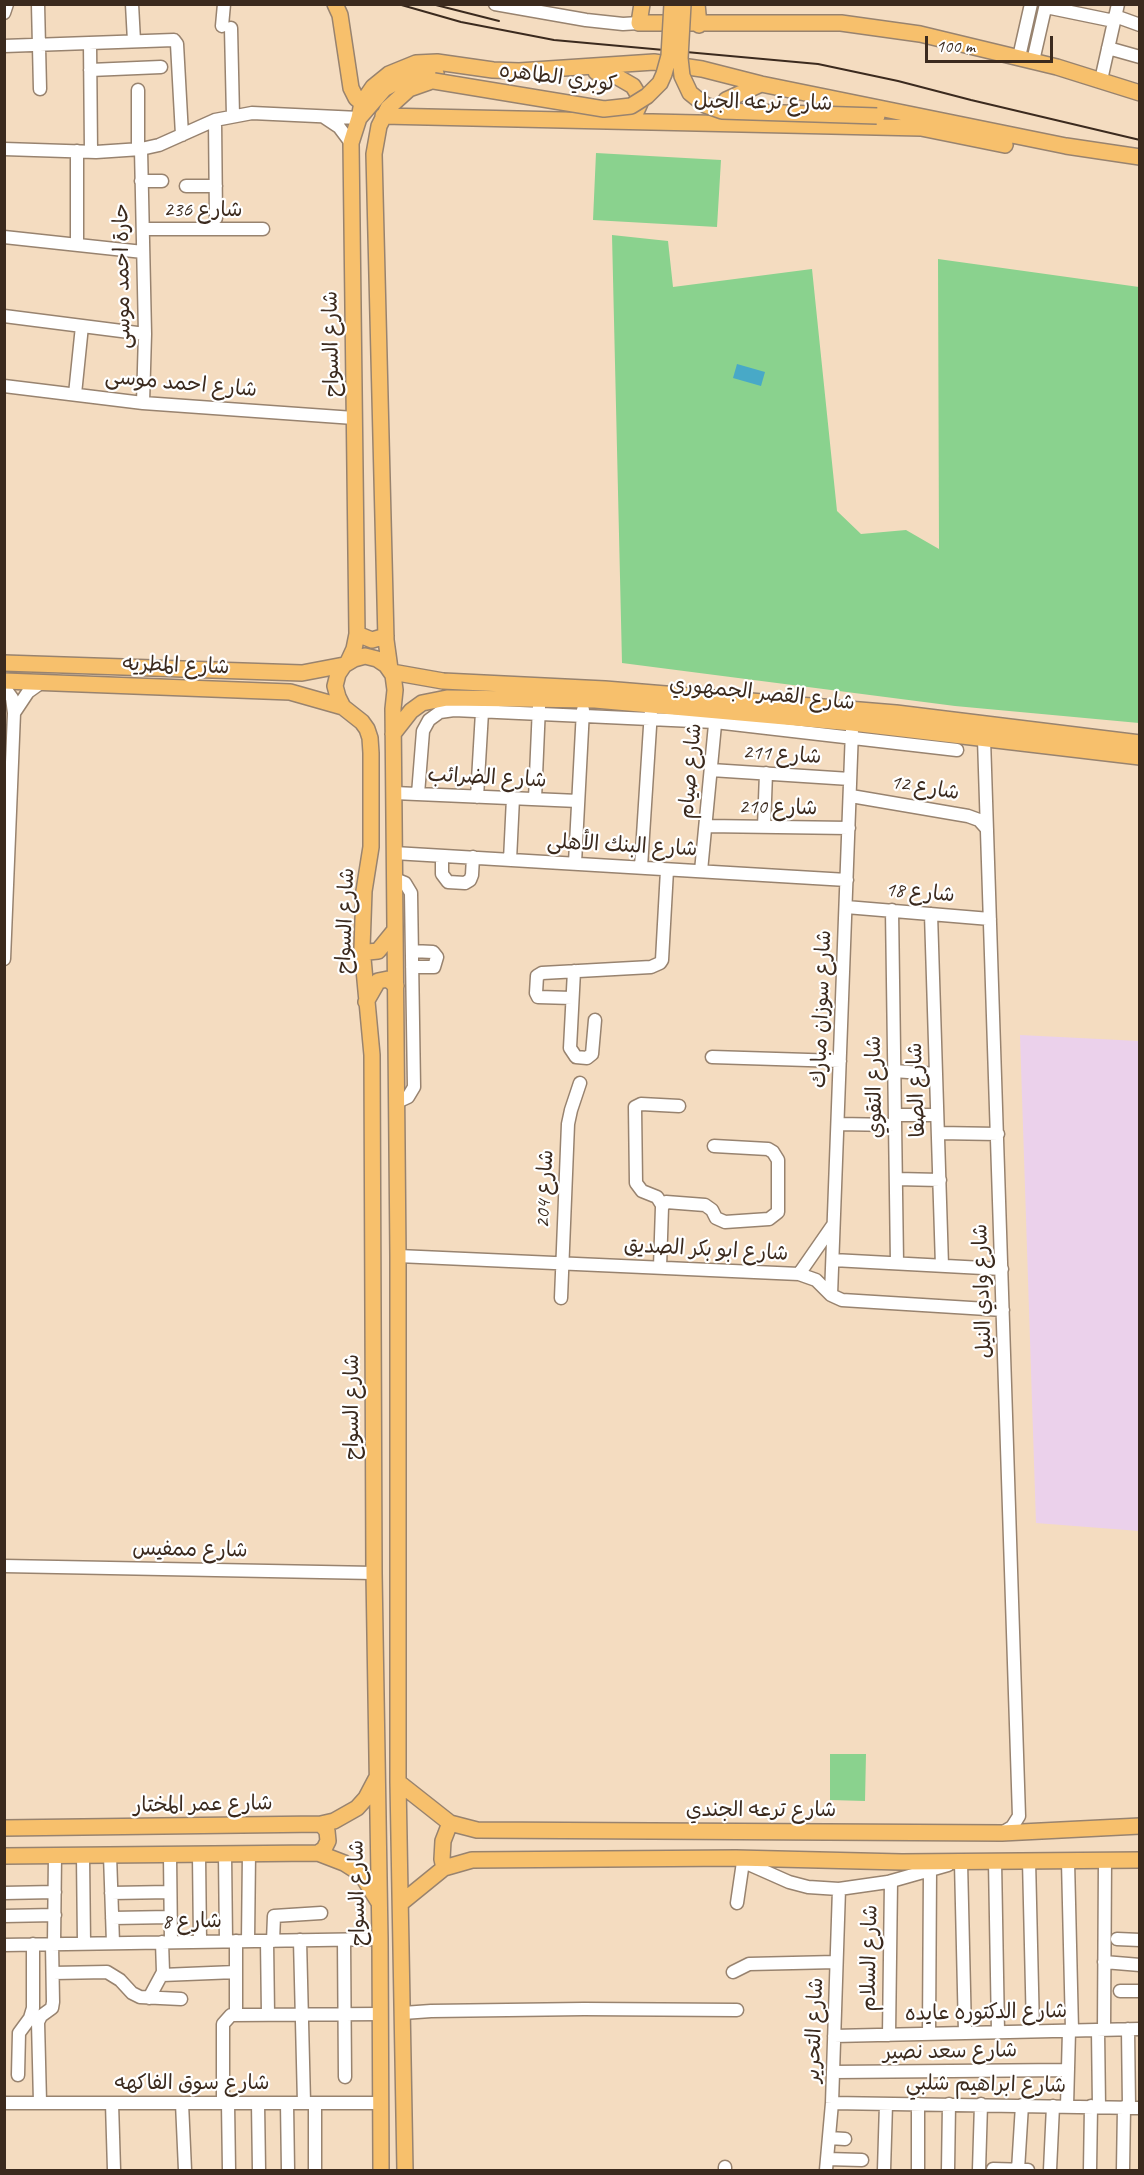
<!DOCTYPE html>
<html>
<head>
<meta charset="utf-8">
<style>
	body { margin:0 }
	#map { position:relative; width:1144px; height:2175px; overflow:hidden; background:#f4dcc0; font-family:Caveat,sans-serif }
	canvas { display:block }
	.frame { position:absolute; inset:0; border:6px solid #3b2a1e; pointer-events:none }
	.scale { position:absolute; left:925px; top:36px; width:128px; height:27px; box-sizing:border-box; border:3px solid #3b2a1e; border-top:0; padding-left:8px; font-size:18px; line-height:21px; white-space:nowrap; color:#3b2a1e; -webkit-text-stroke:4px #fff; paint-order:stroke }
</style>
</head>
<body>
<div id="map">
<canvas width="1144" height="2175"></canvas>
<div class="frame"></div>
<div class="scale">100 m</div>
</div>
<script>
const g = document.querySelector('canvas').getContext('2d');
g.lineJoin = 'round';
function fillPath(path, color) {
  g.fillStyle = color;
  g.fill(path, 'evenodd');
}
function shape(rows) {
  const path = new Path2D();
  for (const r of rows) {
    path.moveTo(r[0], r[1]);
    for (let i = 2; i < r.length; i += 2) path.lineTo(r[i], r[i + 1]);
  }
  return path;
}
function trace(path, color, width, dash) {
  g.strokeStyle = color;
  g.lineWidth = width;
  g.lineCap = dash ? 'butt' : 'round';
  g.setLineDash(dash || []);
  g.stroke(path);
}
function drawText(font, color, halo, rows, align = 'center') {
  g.font = font + ' Caveat,"Playpen Sans Arabic",sans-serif';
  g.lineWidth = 4.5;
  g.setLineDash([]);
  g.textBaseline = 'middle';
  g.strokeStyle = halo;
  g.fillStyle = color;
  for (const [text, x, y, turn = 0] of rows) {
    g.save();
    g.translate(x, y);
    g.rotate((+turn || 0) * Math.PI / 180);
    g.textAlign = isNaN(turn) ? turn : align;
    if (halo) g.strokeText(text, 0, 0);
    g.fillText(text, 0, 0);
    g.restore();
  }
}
const built = shape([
	[1020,1035,1139,1041,1139,1531,1036,1523]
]);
const green = shape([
	[596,153,721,160,717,227,593,220],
	[612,235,668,241,673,287,812,269,837,511,861,534,906,530,939,549,938,259,1139,287,1139,723,955,706,622,663],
	[830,1754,866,1754,865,1801,830,1800]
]);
const water = shape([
	[737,364,765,372,761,386,733,378]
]);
const minor = shape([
	[38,4,40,89],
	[132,4,134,41],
	[495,4,586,20,623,24,639,23],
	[1046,7,1114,21],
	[4,13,7,4],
	[1115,16,1140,25],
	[222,26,224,4],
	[231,28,233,116],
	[90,43,91,152],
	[4,46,174,40,177,44,182,135],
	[1108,48,1140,57],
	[1019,57,1031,4],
	[1033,61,1046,4],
	[90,70,161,67],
	[1101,80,1118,4],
	[324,117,339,127,351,143],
	[215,120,216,218],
	[4,149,96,152,141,149,159,145,215,120,252,113,359,118],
	[138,149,138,90],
	[141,149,145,334,143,403],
	[141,181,162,181],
	[186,186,216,186],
	[143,229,263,229],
	[4,237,143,252],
	[77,245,77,151],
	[4,316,145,334],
	[4,386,143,403,354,418],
	[75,394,82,326],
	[4,687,12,698,14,713,4,959],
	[14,713,28,692,42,682],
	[984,739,1019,1816,1012,1827,1002,1833],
	[711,770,850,779],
	[394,793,578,801],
	[418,794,423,731,429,720,440,712,454,710,715,722,957,750],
	[851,796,968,816,979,820,987,829],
	[477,797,482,712],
	[535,799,539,706],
	[706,826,849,828],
	[764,827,766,773],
	[394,853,847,880],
	[442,856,442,874,448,882,465,883,470,880,472,875,473,857],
	[510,860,513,798],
	[575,863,583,710],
	[641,867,651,711],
	[701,871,716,714],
	[395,879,405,883,411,893,414,1087,408,1097,397,1102],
	[846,907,990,919],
	[892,910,897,1263],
	[931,914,942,1266],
	[412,951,433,952,437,957,434,967,412,967],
	[574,971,570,1048,576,1057,587,1058,592,1054,595,1020],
	[572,998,538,997,536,993,537,976,542,973,651,967,660,963,662,960,667,870],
	[712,1057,840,1061],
	[894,1071,936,1074],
	[895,1115,937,1115],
	[838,1124,895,1125],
	[938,1133,998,1134],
	[897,1179,940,1180],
	[662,1205,657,1197,642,1191,636,1183,635,1107,641,1104,679,1106],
	[398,1256,799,1274,816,1280,831,1295,842,1300,1003,1310],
	[833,1260,1002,1269],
	[660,1267,662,1207,666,1202,705,1205,712,1210,716,1218,725,1222,769,1219,778,1212,778,1160,773,1152,768,1149,714,1146],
	[799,1274,833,1225],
	[831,1295,852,730],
	[561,1298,568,1124,571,1110,580,1083],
	[4,1566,374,1573],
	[225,1854,226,1941],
	[110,1855,113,1943],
	[170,1855,171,1942],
	[199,1855,200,1942],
	[83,1856,84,1943],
	[737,1859,789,1882,808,1887,839,1889,888,1882,948,1865],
	[1029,1860,1033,2031],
	[995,1861,998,2032],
	[1068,1861,1072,2030],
	[961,1862,965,2033],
	[4,1893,55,1892],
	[111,1893,170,1892],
	[737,1903,743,1862],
	[4,1916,55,1915],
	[112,1918,171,1917],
	[1117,1939,1140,1940],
	[300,1940,304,2103],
	[344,1940,345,2077],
	[236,1941,236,2014],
	[248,1941,249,1853],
	[267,1941,268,2014],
	[273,1941,274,1916,321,1913],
	[54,1944,55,1855],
	[4,1945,380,1939],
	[1104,1962,1140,1965],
	[733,1972,749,1964,836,1962],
	[53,1973,107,1972,120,1980,132,1993,140,1997,181,1999],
	[162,1975,236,1972],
	[1120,1991,1140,1991],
	[149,1998,163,1972,162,1942],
	[403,2013,431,2011,584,2009,737,2010],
	[1128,2029,1129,2107],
	[1098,2030,1099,2107],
	[1104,2030,1105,1860],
	[929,2034,930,1870],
	[889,2035,891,1881],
	[834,2036,1140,2029],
	[833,2072,1068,2070],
	[18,2075,19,2033,30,2018,33,2008,33,1944],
	[40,2102,38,2022,41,2016,52,2008,53,2002,52,1944],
	[4,2103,380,2103],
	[112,2103,114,2170],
	[182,2103,185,2170],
	[223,2103,223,2024,231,2015,380,2014],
	[228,2103,229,2170],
	[258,2103,259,2170],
	[287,2103,288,2170],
	[832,2103,1140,2108],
	[1067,2106,1069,2031],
	[829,2138,845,2139],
	[827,2159,862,2160],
	[993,2169,1028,2170],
	[315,2170,315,2103],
	[725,2170,725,2167],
	[826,2170,832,2103,839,1889],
	[884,2170,886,2104],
	[918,2170,918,2104],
	[948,2170,949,2104],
	[979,2170,981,2104],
	[1018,2170,1022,2105],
	[1050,2170,1053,2106],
	[1090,2170,1091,2106],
	[1123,2170,1124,2107]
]);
const major = shape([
	[335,4,340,15,351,88,356,98,362,103],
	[642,4,639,23,841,23,920,34,1057,67,1140,93],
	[697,4,699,25],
	[596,72,614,75,633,86,639,96,640,103,636,112],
	[383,116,921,128,1005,145],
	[359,118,362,103,373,87,389,74,416,63,437,62,493,70,519,71,654,62,702,69,761,84,1066,146,1140,157],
	[726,122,723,120,722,110,726,100,761,84],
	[357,634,372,640,386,636],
	[348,662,354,649,357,634,351,143,359,118,384,89,400,80,417,75,436,73],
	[4,663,302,673,344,665],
	[390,669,386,640,374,154,379,126,388,108,409,89,429,82],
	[392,672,443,681,605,689,896,713,1140,743],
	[4,681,290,692,343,707],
	[393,734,411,711,422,703,447,698,595,700,852,723,1140,757],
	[362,948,368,952,378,951,395,930],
	[366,1002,378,981,388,979,396,986],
	[398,1782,450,1823,477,1830,1002,1833,1140,1826],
	[4,1828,321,1824,334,1821,357,1808,366,1798,376,1779],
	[318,1853,324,1849,328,1841,327,1831,321,1824],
	[4,1856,318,1853,344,1863,355,1870,365,1880,378,1901],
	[444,1868,442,1859,443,1841,450,1823],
	[401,1903,444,1868,472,1860,736,1858,902,1862,1140,1860],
	[381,2170,380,1939,374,1573,372,1055,362,948,364,891,371,847,371,753,370,738,367,729,362,722,343,707,338,697,335,686,338,674,344,665,354,659,365,656,377,659,386,665,393,675,395,690,393,709,398,1256,398,1782,405,2170]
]);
const rail = shape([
	[398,4,461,22,554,40,818,64,898,81,971,100,1140,140],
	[432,4,499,21]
]);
const majorBridge = shape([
	[683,4,680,58,682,76,690,93,705,105,722,111,877,116],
	[434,81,604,109,631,106,647,96,660,83,664,74,669,56,672,4]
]);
const streetNames = [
	["كوبري الطاهره",558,78,7],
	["شارع ترعه الجبل",763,103,1],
	["شارع 236",203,210],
	["حارة احمد موسى",123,276,-91],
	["شارع السواح",332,344,-91],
	["شارع احمد موسى",181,384,5],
	["شارع المطريه",176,666,2],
	["شارع القصر الجمهوري",762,694,6],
	["شارع 211",782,755,4],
	["شارع صيام",691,771,-85],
	["شارع الضرائب",487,778,3],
	["شارع 12",925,788,10],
	["شارع 210",778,808,1],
	["شارع البنك الأهلى",622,846,3],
	["شارع 18",920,893,5],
	["شارع السواح",346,921,-88],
	["شارع سوزان مبارك",822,1009,-88],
	["شارع التقوي",875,1087,-91],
	["شارع الصفا",917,1090,-92],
	["شارع 204",545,1189,-87],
	["شارع ابو بكر الصديق",706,1250,3],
	["شارع وادي النيل",983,1291,-92],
	["شارع السواح",352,1407,-90],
	["شارع ممفيس",190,1550,1],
	["شارع عمر المختار",203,1805,-1],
	["شارع ترعه الجندي",761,1810],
	["شارع السواح",358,1893,-91],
	["شارع 8",192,1922,-1],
	["شارع السلام",870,1958,-89],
	["شارع الدكتوره عايده",986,2013,-1],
	["شارع التحرير",815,2030,-88],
	["شارع سعد نصير",950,2052,-1],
	["شارع سوق الفاكهه",192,2083],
	["شارع ابراهيم شلبي",986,2085,1]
];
fillPath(built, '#ebd1eb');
fillPath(green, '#8ad28e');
fillPath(water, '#48a9c7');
trace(minor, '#98836f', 15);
trace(major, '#98836f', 18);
trace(minor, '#fff', 12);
trace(major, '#f7c06c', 15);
trace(rail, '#3b2a1e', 2);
trace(majorBridge, '#98836f', 18, []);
trace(majorBridge, '#f7c06c', 15);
drawText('21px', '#3b2a1e', '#fff', streetNames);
</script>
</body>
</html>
